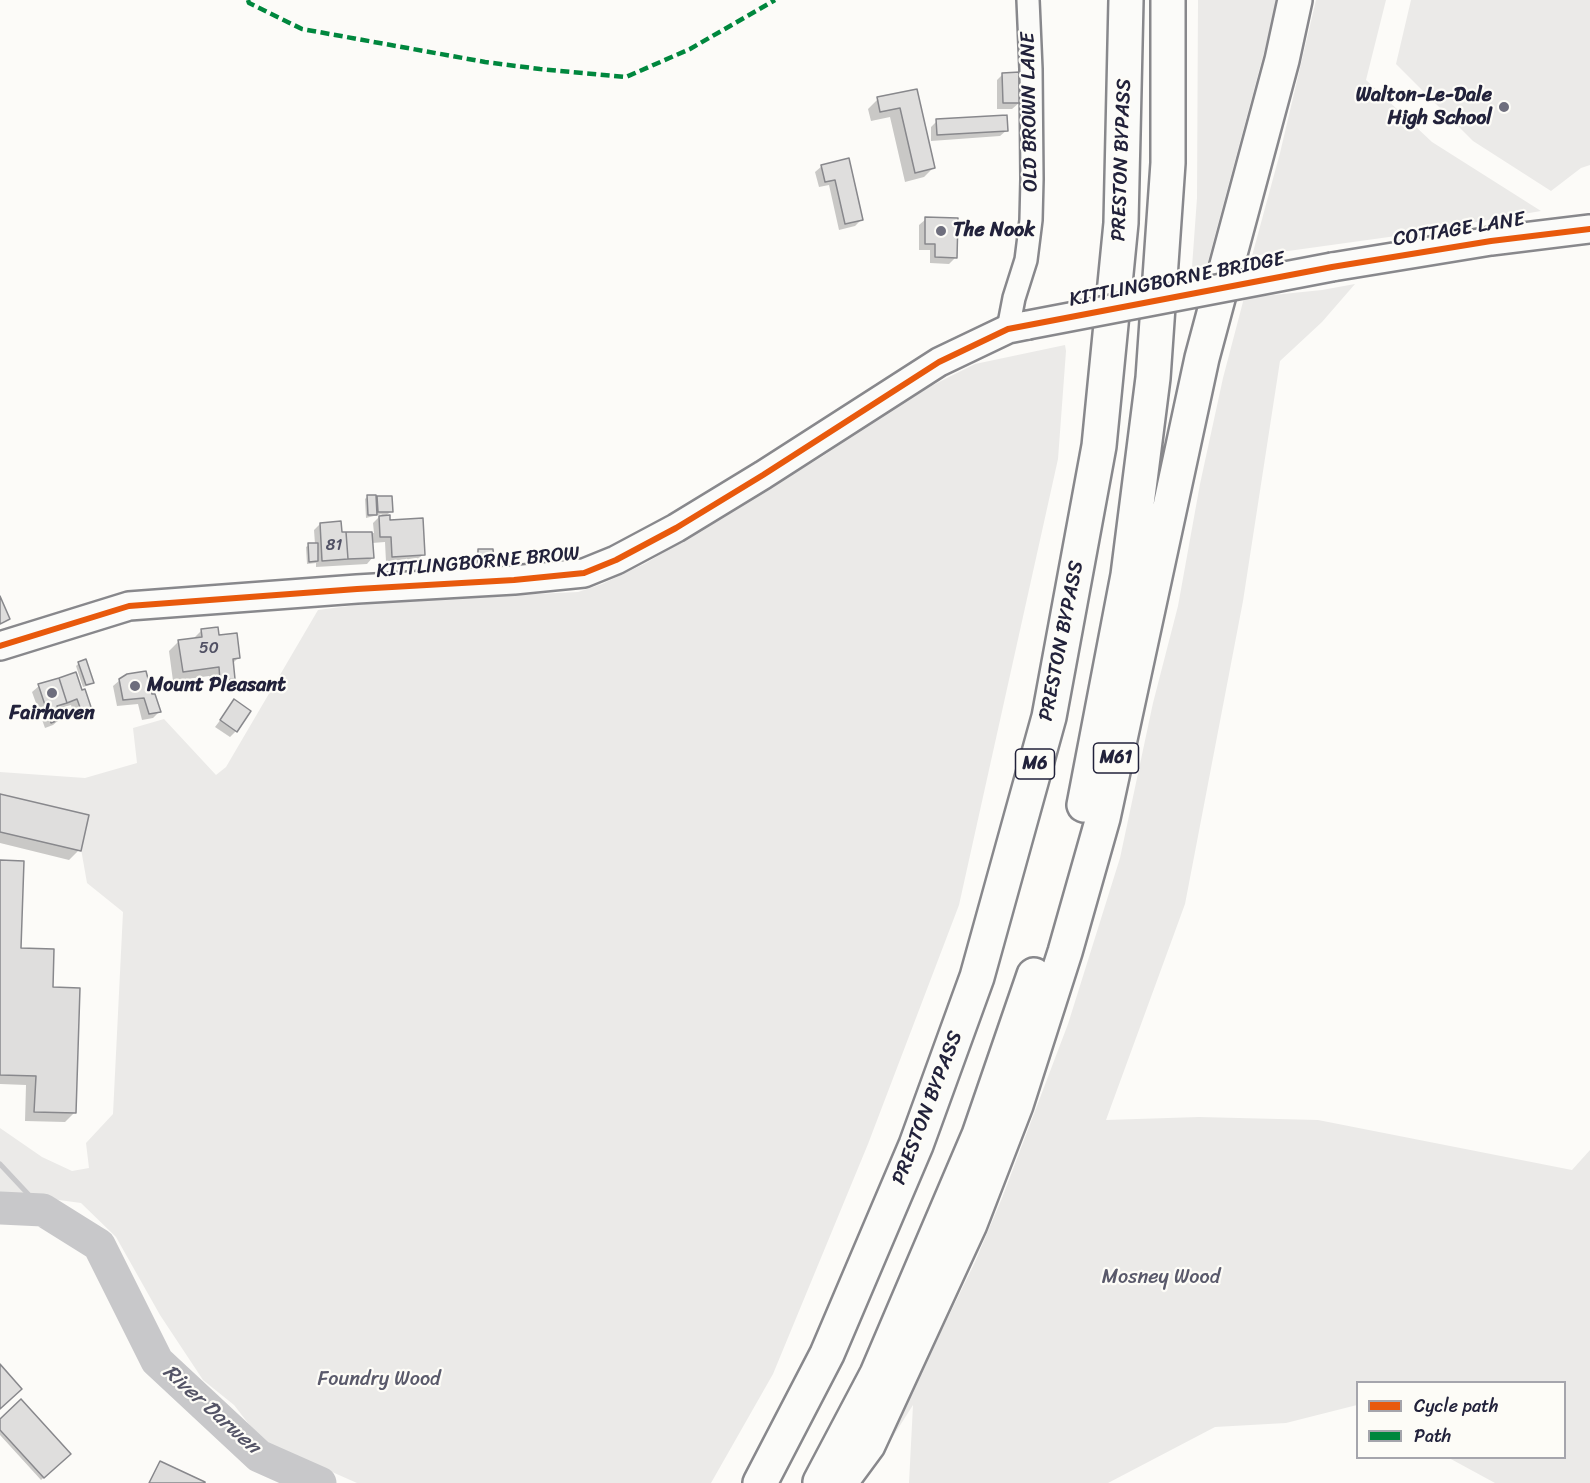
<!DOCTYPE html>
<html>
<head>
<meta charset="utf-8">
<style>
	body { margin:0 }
	#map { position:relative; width:1590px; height:1483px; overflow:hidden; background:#fcfbf8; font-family:Sriracha,sans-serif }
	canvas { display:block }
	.legend { position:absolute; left:1356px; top:1381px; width:210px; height:78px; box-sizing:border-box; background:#fdfcf7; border:2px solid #a5a5ac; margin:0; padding:8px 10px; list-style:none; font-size:18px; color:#22223b }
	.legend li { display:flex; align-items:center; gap:12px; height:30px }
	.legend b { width:30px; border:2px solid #a5a5ac }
</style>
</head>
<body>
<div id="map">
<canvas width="1590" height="1483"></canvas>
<ul class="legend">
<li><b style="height:8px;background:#e8590c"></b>Cycle path</li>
<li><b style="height:8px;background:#00873e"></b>Path</li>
</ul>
</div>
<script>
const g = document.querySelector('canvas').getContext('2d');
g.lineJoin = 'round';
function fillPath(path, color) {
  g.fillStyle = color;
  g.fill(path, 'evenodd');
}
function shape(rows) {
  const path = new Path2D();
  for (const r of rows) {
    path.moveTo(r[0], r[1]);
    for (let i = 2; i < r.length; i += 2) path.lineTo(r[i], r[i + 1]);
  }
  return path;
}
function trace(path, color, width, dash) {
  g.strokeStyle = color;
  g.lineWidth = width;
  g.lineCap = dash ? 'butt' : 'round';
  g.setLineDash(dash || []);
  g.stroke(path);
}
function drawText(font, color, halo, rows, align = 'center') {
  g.font = font + ' Sriracha,sans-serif';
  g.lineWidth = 4.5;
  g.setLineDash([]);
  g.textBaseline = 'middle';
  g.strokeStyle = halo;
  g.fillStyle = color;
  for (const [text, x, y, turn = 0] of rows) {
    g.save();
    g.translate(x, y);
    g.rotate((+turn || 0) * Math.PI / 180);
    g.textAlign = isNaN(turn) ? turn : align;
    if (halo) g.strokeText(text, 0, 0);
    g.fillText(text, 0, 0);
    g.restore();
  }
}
const green = shape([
	[1198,0,1278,0,1207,265,1192,267,1197,198],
	[1316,0,1386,0,1366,80,1432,142,1541,211,1389,237,1252,256,1280,153],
	[1411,0,1590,0,1590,165,1581,168,1551,191,1473,141,1396,64],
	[1355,284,1322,322,1280,361,1243,601,1185,904,1106,1120,1199,1117,1318,1120,1572,1170,1590,1150,1590,1483,1495,1483,1449,1458,1564,1458,1564,1382,1358,1382,1357,1405,1286,1423,1215,1427,1108,1483,909,1483,913,1405,864,1482,936,1342,975,1262,1002,1198,1068,1024,1120,858,1153,703,1178,606,1200,484,1223,378,1244,298,1322,290],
	[1065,345,1066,351,1058,459,959,905,868,1144,773,1374,711,1483,357,1483,262,1441,234,1405,203,1380,160,1315,116,1237,81,1203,0,1192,0,1128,42,1157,72,1171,89,1168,86,1143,113,1114,123,912,87,883,81,849,0,794,0,772,85,778,137,763,133,728,164,719,216,775,226,767,318,610,388,601,578,592,602,584,646,563,701,530,823,456,865,427,931,386,975,364]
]);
const shadow = shape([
	[1003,74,1019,103,1012,109,997,109,997,80],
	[916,90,933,168,924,177,905,182,890,117,871,121,868,109,878,99],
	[937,121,1007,130,1000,136,931,141,931,127],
	[848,160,862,219,855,226,839,230,829,185,819,187,815,172,822,166],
	[926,219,956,257,949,264,930,263,930,250,919,250,919,225],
	[367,497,375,501,378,498,391,511,386,516,388,522,423,554,417,561,386,562,385,542,372,543,373,557,367,564,316,567,316,563,307,564,306,547,309,545,315,544,314,530,320,524,341,534,374,533,373,523,382,514,366,518,365,499],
	[478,551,492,562,490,565,476,565,476,554],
	[201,631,239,657,232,664,234,678,224,688,211,690,209,676,173,681,169,651,179,641,193,639],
	[79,663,92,682,90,685,83,687,76,666],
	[75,674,90,709,84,716,75,719,71,705,56,709,60,719,53,725,45,728,32,692,39,686],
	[120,680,151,696,159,712,153,718,142,720,138,704,117,706,113,686],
	[235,701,236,731,230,737,215,727],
	[0,796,79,850,69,860,0,843],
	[0,861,19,950,51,989,75,1112,65,1122,25,1121,26,1085,0,1084],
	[0,1421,69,1454,41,1480,0,1435]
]);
const stream = shape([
	[0,1164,43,1210]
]);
const river = shape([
	[0,1208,43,1210,99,1245,157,1361,259,1456,320,1483]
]);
const building = shape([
	[1020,72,1020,103,1003,103,1002,73,1020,72],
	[917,89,935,168,915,173,900,108,880,112,877,97,917,89],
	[1007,115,1008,131,937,135,936,119,1007,115],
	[849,158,863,220,845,224,835,180,825,182,821,165,849,158],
	[925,217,958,218,957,258,935,257,935,244,925,244,925,217],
	[367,495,376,495,377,515,368,515,367,495],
	[377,496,392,496,393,512,378,512,377,496],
	[390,515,390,520,423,518,425,555,392,557,391,537,380,537,379,516,390,515],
	[341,521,342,532,346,532,348,559,322,561,320,523,341,521],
	[346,532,372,532,374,558,348,559,346,532],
	[308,543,318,543,318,561,309,562,308,543],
	[478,549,493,549,494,563,478,563,478,549],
	[0,596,10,619,0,624,0,596],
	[218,627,219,635,237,633,240,658,233,659,235,679,220,681,219,667,183,672,178,640,202,637,201,629,218,627],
	[86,659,94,683,86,685,78,662,86,659],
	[146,671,152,694,155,694,161,712,149,714,144,698,123,700,119,679,127,674,146,671],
	[76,672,82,690,85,689,92,710,82,713,77,699,67,703,59,678,76,672],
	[59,678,67,703,57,706,61,719,51,723,38,684,59,678],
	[234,699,251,711,237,732,220,720,234,699],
	[0,794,89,815,81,851,0,832,0,794],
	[0,860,24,861,21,948,54,949,53,987,80,988,76,1113,34,1112,36,1076,0,1075,0,860],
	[0,1364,22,1389,0,1409,0,1364],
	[21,1399,71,1454,44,1478,0,1430,0,1419,21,1399],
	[160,1461,205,1482,205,1483,149,1483,160,1461]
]);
const minor = shape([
	[1008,329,1014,298,1026,260,1031,220,1032,179,1031,69,1028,0]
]);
const tertiary = shape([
	[1332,267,1491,241,1590,229],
	[0,646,129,606,357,589,514,580,584,573,616,560,676,528,763,475,939,362,1008,329,1028,325]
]);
const motorway = shape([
	[1084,805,1128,575,1153,378,1168,163,1168,0],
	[820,1482,877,1374,979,1135,1034,975],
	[760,1483,827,1354,916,1145,977,977,1049,717,1099,446,1121,223,1126,0],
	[840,1483,868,1445,970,1224,1016,1105,1065,952,1103,818,1202,358,1282,60,1295,0]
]);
const tertiaryBridge = shape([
	[1028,325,1332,267]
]);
const quiet = shape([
	[248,0,249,3,302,29,485,62,540,69,626,77,690,49,775,0]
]);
const cycleway = shape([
	[0,646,129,606,357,589,514,580,584,573,616,560,676,528,763,475,939,362,1008,329,1332,267,1491,241,1590,229]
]);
const markers = [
	[1504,107,6,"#6e6e7d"],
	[941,231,6,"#6e6e7d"],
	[135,686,6,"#6e6e7d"],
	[52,693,6,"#6e6e7d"]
];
const numberNames = [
	["81",334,546],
	["50",209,649]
];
const shields = [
	[1116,758,45],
	[1035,764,39]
];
const shieldNames = [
	["M61",1116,758],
	["M6",1035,764]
];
const poiNames = [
	["Walton-Le-Dale",1492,96,"right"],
	["High School",1492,119,"right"],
	["The Nook",953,231],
	["Mount Pleasant",147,686],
	["Fairhaven",52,714,"center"]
];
const streetNames = [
	["OLD BROWN LANE",1030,112,-91],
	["PRESTON BYPASS",1122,160,-88],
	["COTTAGE LANE",1459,230,-9],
	["KITTLINGBORNE BRIDGE",1177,280,-11],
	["KITTLINGBORNE BROW",478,563,-5],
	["PRESTON BYPASS",1062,641,-79],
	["PRESTON BYPASS",928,1108,-69]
];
const parkNames = [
	["Mosney Wood",1161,1278],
	["Foundry Wood",379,1380]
];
const waterNames = [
	["River Darwen",211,1410,42]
];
fillPath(green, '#ebeae8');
fillPath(shadow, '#0003');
trace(stream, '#c8c8ca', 5);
trace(river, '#c8c8ca', 33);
fillPath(building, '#dfdedd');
trace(building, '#88888c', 1.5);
trace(minor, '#88888c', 26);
trace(tertiary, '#88888c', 32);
trace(motorway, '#88888c', 38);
trace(minor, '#fbfbf9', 21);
trace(tertiary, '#fbfbf9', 27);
trace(motorway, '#fbfbf9', 33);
trace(tertiaryBridge, '#88888c', 32, []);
trace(tertiaryBridge, '#fbfbf9', 27);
trace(quiet, '#00873e', 4.5, [9, 4.5]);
trace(cycleway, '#e8590c', 6);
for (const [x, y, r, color] of markers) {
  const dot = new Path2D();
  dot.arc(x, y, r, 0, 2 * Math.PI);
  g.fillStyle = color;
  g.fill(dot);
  trace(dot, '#fdfcf7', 2);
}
drawText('16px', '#515164', null, numberNames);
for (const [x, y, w] of shields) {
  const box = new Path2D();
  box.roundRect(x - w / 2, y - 15, w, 30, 4.5);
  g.fillStyle = '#fdfcf7';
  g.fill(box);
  trace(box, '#22223b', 1.5);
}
drawText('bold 18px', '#22223b', null, shieldNames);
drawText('bold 20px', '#22223b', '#fdfcf7', poiNames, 'left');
drawText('20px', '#22223b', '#fdfcf7', streetNames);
drawText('20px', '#5a5a6b', '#fdfcf7', parkNames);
drawText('italic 21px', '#545466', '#fdfcf7', waterNames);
</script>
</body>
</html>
